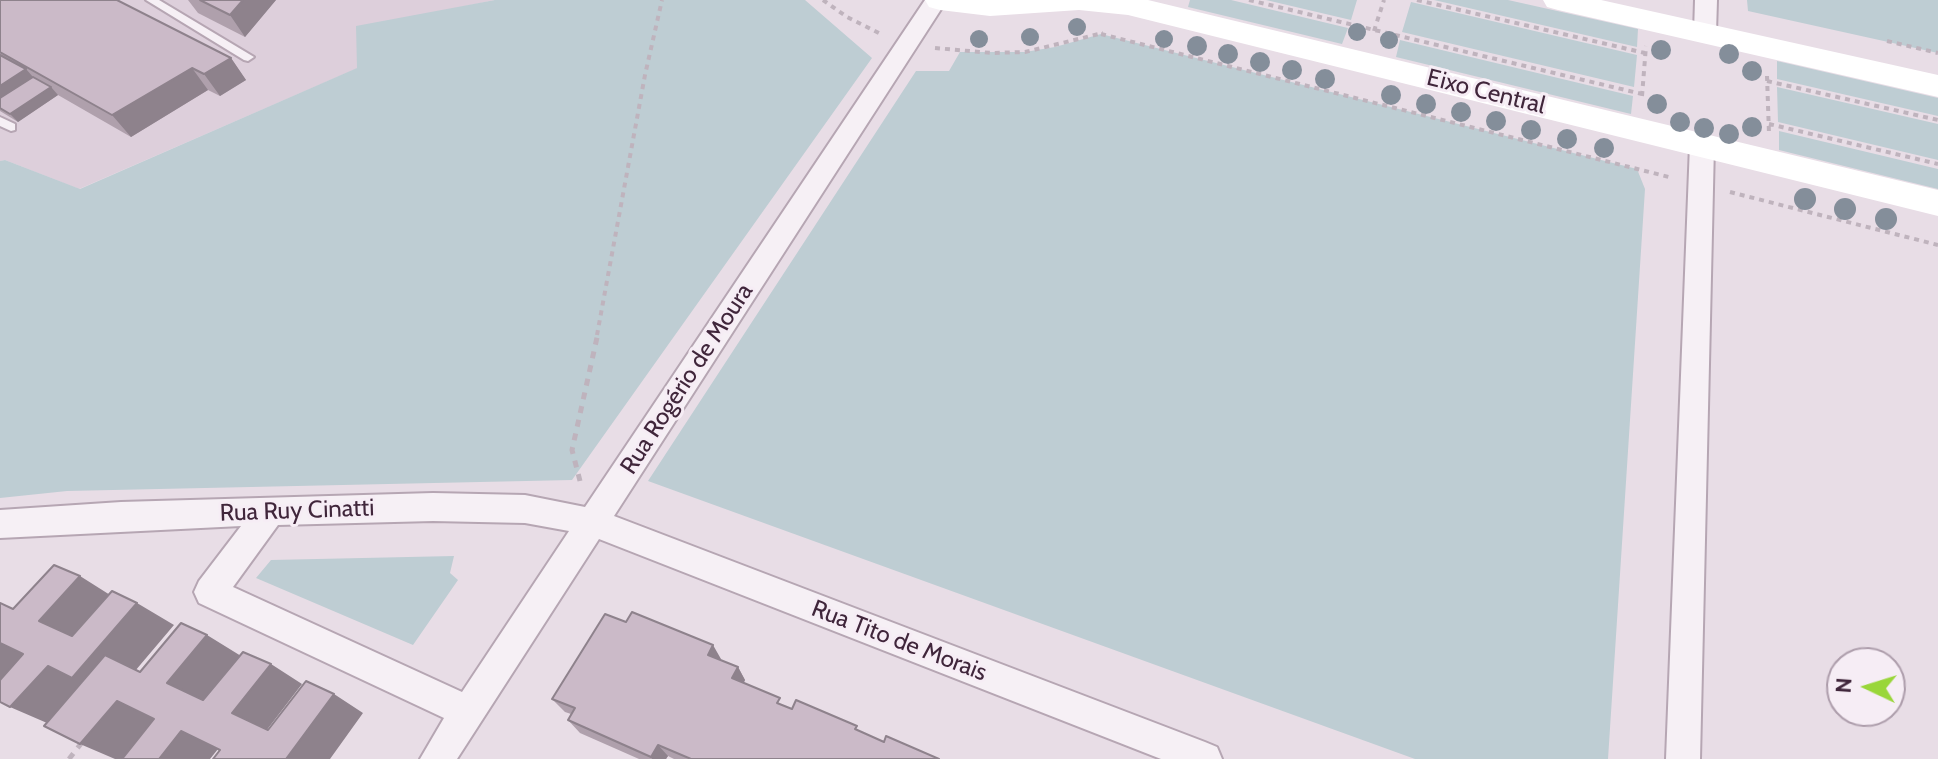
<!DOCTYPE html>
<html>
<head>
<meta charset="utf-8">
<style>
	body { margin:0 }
	#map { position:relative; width:1938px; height:759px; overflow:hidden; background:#e8dde6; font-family:Cabin,sans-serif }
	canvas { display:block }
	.north { position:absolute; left:1826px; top:647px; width:80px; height:80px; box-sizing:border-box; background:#f6edf5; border:2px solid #ad9dab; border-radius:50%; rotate:274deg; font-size:22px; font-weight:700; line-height:32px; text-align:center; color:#40263b }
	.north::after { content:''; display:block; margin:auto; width:28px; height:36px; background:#99d639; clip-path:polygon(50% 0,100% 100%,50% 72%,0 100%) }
</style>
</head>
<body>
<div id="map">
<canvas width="1938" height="759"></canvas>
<div class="north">N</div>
</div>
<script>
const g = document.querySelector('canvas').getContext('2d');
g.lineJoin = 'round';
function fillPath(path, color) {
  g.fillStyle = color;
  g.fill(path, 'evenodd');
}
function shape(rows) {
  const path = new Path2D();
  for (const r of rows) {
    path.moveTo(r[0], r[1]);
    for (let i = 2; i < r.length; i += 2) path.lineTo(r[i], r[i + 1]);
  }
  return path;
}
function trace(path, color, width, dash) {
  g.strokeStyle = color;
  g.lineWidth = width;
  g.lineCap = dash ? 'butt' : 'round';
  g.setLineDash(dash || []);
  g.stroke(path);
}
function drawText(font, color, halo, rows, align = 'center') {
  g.font = font + ' Cabin,sans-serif';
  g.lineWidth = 6;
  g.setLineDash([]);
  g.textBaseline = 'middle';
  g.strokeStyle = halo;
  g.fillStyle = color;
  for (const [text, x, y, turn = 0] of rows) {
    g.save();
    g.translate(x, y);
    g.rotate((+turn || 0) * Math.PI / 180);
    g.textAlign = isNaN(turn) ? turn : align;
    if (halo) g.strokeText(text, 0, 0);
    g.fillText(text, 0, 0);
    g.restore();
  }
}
const built = shape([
	[0,0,495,0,432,13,358,68,79,189,5,160,0,161]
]);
const green = shape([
	[495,0,805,0,872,58,572,480,67,491,0,498,0,161,5,160,80,189,357,68,356,26],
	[1190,0,1231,0,1348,28,1342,44,1188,7],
	[1266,0,1357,0,1351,20],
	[1434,0,1508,0,1638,29,1637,47],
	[1747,0,1938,0,1938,53,1748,11],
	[1411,2,1637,55,1634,87,1402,32],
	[1101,34,1637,169,1645,189,1608,759,1415,759,648,481,916,71,949,71,960,52,1025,52,1055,47],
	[1400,40,1633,96,1631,114,1396,57],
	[1777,61,1938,98,1938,116,1777,79],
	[1777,87,1938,124,1938,160,1778,122],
	[1779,131,1938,169,1938,189,1779,150],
	[454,556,450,573,458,580,413,645,256,578,271,560]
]);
const pathFar1 = shape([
	[823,0,847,17,883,35],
	[1249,0,1642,94],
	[1417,0,1645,53],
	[1374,31,1384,0],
	[1101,34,1673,178],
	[1887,41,1938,53],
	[935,48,992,53,1025,52,1103,33],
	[1767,76,1769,134],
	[1767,81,1938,120],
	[1642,96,1646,46],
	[1769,124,1938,164],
	[1730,192,1938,245],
	[597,335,645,75,662,0]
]);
const path = shape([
	[580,481,572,450,598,333],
	[69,759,83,741]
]);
const lane = shape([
	[146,0,159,0,254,57,248,61,244,60,146,0],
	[0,117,15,124,15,130,11,131,0,126,0,117]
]);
const street = shape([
	[925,0,947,0,614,516,1205,742,1217,747,1222,759,1161,759,599,539,457,759,420,759,444,718,199,603,194,592,199,581,241,526,0,538,0,510,121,502,433,493,525,495,585,507,925,0],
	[433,521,525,523,569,531,462,692,233,587,278,525,433,521],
	[1695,0,1717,0,1716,33,1713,38,1697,38,1694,33,1695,0],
	[1702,137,1710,139,1714,145,1700,759,1666,759,1690,145,1694,139,1702,137]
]);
const secondary = shape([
	[925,0,1148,0,1938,190,1938,216,1128,15,1079,10,990,16,940,10,929,7,925,0],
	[1543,0,1601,0,1938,75,1938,97,1558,10,1547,7,1543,0]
]);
const trees = [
	[1077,27,9],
	[1357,32,9],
	[1030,37,9],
	[979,39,9],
	[1164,39,9],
	[1389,40,9],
	[1197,46,10],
	[1661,50,10],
	[1228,54,10],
	[1729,54,10],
	[1260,62,10],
	[1292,70,10],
	[1752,71,10],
	[1325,79,10],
	[1391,95,10],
	[1426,104,10],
	[1657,104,10],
	[1461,112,10],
	[1496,121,10],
	[1680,122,10],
	[1752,127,10],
	[1704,128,10],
	[1531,130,10],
	[1729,134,10],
	[1567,139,10],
	[1604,148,10],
	[1805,199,11],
	[1845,209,11],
	[1886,219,11]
];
const wall = shape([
	[0,0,231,58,246,80,220,96,208,90,131,137,58,95,18,122,0,111],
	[188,0,276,0,245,37,198,13],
	[626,622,738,667,745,680,744,683,784,706,858,731,884,742,939,759,674,759,668,756,666,759,639,759,580,733,568,720,571,714,565,712,552,699]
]);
const shadedWall = shape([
	[243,0,276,0,245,37,230,15],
	[231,58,246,80,220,96,204,74],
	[192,68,208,90,131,137,112,115],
	[26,69,40,85,0,108,0,86],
	[51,87,58,95,18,122,10,114],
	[80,576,118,600,81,642,39,621],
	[137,603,174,625,113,697,54,726,10,707,48,666],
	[207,635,241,656,204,703,167,683],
	[0,643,32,659,0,693],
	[713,645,721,659,716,668,708,655],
	[271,664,302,684,266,731,232,713],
	[738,667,745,680,739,691,732,678],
	[334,694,363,713,330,759,286,759],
	[117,701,156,720,124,759,115,759,80,744],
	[181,731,218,749,210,759,159,759],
	[658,745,668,756,666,759,652,759,651,757]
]);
const building = shape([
	[0,0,117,0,231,58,204,74,192,68,112,115,0,52,0,0],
	[200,0,243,0,230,15,200,0],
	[0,55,26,69,0,86,0,55],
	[33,77,51,87,10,114,0,108,0,98,33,77],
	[54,565,80,576,39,621,72,636,112,591,137,603,72,678,48,666,10,707,0,702,0,680,23,654,0,643,0,603,13,609,54,565],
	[632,612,713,645,708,655,738,667,732,678,780,698,777,703,792,709,796,700,857,726,855,729,884,742,886,736,939,759,691,759,658,745,651,757,568,720,575,708,552,699,605,614,626,622,632,612],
	[181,623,207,635,167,683,203,700,243,652,271,664,232,713,268,730,306,681,334,694,286,759,213,759,220,750,181,731,159,759,122,759,154,719,117,701,80,744,44,726,105,655,140,672,181,623]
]);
const streetNames = [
	["Eixo Central",1486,92,14],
	["Rua Rogério de Moura",687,379,-57],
	["Rua Ruy Cinatti",297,511,-2],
	["Rua Tito de Morais",899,641,21]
];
fillPath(built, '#ddcfdb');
fillPath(green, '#becdd3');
trace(lane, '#b6a6b3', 4);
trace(street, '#b6a6b3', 4);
trace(pathFar1, '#bfb3bd', 4, [5, 5]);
trace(path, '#bfb3bd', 5, [7, 7]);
fillPath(lane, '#f6f0f5');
fillPath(street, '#f6f0f5');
fillPath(secondary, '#fff');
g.fillStyle = '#848e9a';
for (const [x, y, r] of trees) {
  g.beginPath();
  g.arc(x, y, r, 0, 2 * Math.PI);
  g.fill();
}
fillPath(wall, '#afa0ac');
fillPath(shadedWall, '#8e828c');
fillPath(building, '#cbbac8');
trace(building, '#8e828c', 2);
drawText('24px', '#40263b', '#f6edf5', streetNames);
</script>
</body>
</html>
